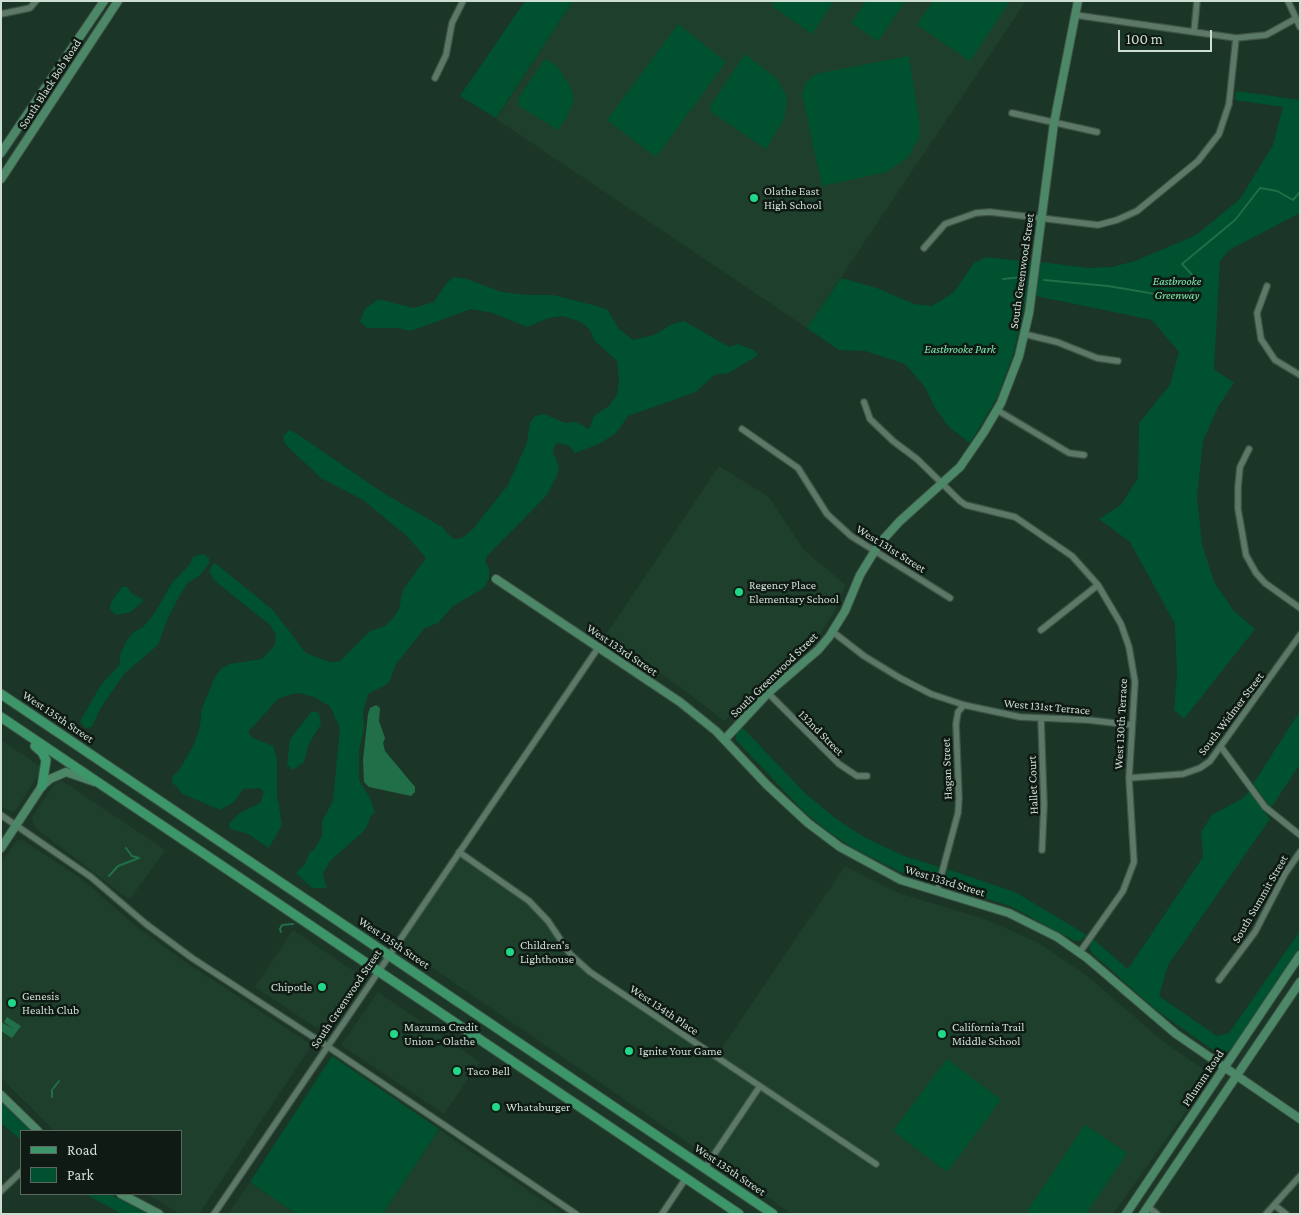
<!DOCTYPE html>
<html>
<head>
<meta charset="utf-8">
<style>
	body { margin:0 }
	#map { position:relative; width:1301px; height:1215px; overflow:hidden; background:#1b3526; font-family:"Crimson Pro",serif }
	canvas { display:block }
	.frame { position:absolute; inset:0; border:2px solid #ceded3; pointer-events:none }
	.legend { position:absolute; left:20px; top:1130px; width:162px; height:65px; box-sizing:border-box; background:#0e1a13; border:1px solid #5b6860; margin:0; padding:6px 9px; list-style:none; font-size:15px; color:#ceded3 }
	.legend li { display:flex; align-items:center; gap:10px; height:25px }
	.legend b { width:25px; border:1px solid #5b6860 }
	.scale { position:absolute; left:1118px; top:30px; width:94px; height:22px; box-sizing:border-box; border:2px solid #ceded3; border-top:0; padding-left:6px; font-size:15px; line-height:18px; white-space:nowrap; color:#ceded3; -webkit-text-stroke:4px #0e1a13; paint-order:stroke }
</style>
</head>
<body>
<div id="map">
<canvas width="1301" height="1215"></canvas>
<div class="frame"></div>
<ul class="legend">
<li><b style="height:6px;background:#3c9669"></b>Road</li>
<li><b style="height:14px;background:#00512f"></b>Park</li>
</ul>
<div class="scale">100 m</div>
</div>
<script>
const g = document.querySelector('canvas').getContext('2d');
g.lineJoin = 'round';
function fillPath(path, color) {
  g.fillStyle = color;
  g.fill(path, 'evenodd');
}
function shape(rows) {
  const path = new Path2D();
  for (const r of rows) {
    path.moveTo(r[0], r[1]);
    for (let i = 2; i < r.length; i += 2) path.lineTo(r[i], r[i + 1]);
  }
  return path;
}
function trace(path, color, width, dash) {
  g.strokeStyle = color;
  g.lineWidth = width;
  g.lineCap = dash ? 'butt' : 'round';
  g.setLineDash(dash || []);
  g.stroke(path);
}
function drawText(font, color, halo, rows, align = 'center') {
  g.font = font + ' "Crimson Pro",serif';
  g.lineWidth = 5;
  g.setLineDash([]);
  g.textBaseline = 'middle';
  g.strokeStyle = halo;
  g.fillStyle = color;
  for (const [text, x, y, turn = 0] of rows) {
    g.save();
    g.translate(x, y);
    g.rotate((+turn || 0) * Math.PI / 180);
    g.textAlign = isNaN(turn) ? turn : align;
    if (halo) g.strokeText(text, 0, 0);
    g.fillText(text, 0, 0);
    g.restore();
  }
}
const built = shape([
	[573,1,1026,1,807,328,496,119],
	[719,466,769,497,804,550,846,585,834,613,818,636,755,690,724,721,687,692,605,636],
	[1,740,40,766,40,773,15,811,10,811,1,806],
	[61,780,164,849,165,851,131,898,127,898,34,827,32,817,55,783],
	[21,839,82,879,137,927,187,963,312,1045,199,1214,180,1214,147,1194,181,1194,181,1131,55,1131,1,1078,1,863,16,841],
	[459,852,529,901,578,962,717,1055,845,866,898,893,985,919,1039,943,1086,975,1164,1042,1212,1075,1113,1214,792,1214,397,944],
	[293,930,360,975,324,1029,315,1027,255,987],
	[378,992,480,1062,444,1114,341,1045],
	[439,1129,461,1145,563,1214,383,1214],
	[250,1182,296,1214,228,1214]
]);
const green = shape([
	[525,1,573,1,496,118,460,96],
	[775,1,834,1,812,34,772,6],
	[866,1,905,1,878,41,851,23],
	[933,1,1010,1,970,61,917,25],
	[678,24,726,62,656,157,607,120],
	[745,54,777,79,786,95,787,103,784,119,766,149,711,112,710,106],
	[909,56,920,127,919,138,908,157,887,172,822,186,802,94,806,82,816,74],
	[545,59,557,66,571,87,574,100,567,116,558,130,519,106,518,99],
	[1236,91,1300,100,1300,213,1229,250,1220,261,1214,369,1234,383,1218,407,1203,441,1197,497,1202,544,1214,582,1234,611,1255,629,1184,719,1174,710,1177,676,1175,624,1130,542,1099,519,1121,505,1138,478,1139,423,1170,385,1179,352,1152,320,1036,296,1041,262,1088,268,1112,267,1135,261,1196,235,1240,199,1273,145,1283,107,1235,100],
	[986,257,1031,262,1024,310,1013,355,997,398,970,443,949,427,935,408,925,387,905,364,865,351,839,350,807,328,841,278,877,288,914,304,932,306,954,292,974,263],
	[453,277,467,279,502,292,527,295,553,295,597,306,608,310,618,328,633,340,654,335,672,324,684,321,729,347,738,344,754,350,758,355,729,373,714,375,696,392,628,416,616,433,599,444,575,453,568,445,556,443,553,451,559,467,558,473,547,495,487,556,485,562,489,568,489,579,484,588,453,606,438,623,425,628,396,664,389,683,368,694,363,712,364,730,359,749,359,780,370,798,375,812,371,816,365,830,330,861,323,874,327,888,312,888,296,873,305,864,310,852,314,850,322,836,322,821,333,801,340,728,330,706,314,697,299,693,288,695,278,699,248,732,251,737,273,746,277,758,277,796,282,825,269,848,248,834,230,829,229,824,238,814,260,803,264,792,260,788,243,789,234,802,220,810,183,794,172,782,172,777,179,770,194,745,200,726,202,708,215,677,221,669,229,664,262,659,275,645,276,635,270,625,216,582,209,572,211,566,215,563,273,610,306,653,330,662,339,662,370,631,385,626,393,618,399,609,403,590,426,558,407,536,363,500,321,478,285,444,283,436,290,430,297,434,382,492,442,527,453,539,462,538,472,530,508,485,527,443,530,423,535,416,544,414,565,423,576,422,589,429,594,416,610,405,617,394,619,382,617,361,594,340,590,330,581,322,563,316,549,318,527,327,493,313,471,309,411,331,398,328,367,328,360,322,364,310,378,299,413,308,434,302,446,284],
	[203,554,209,558,209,564,200,575,187,584,179,597,168,618,158,645,124,674,100,709,92,727,85,728,80,721,101,685,120,664,120,655,127,640,134,632,143,627,154,614,172,583,190,564,193,557],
	[122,587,127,587,132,594,144,600,131,612,116,615,110,609,111,602],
	[312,711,319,713,321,724,308,745,304,762,293,770,287,765,290,739],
	[1300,711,1300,764,1271,808,1253,784],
	[741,726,805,793,835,818,864,837,904,856,940,867,937,877,929,881,900,872,851,847,829,832,804,812,736,740,736,734],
	[1249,791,1270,819,1168,965,1159,996,1217,1036,1229,1033,1300,931,1300,947,1233,1047,1228,1052,1220,1055,1156,1010,1093,954,1089,948,1093,939,1128,969,1203,857,1201,832,1212,815,1243,798],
	[947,869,1015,892,1087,935,1080,941,1075,941,1010,906,948,887,945,881],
	[332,1056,439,1129,383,1214,296,1214,250,1182],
	[947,1059,1001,1100,947,1172,893,1131],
	[1,1102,31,1131,21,1131,21,1140,1,1123],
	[1085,1125,1127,1153,1086,1214,1031,1214,1027,1211],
	[85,1194,110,1194,148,1214,122,1214]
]);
const water = shape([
	[376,705,380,708,379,721,385,738,383,743,385,751,415,787,415,792,411,796,369,787,364,782,363,760,368,714,370,708],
	[7,1017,21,1026,12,1038,1,1031,1,1022,14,1029,4,1022]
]);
const stream = shape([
	[1003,279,1023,277],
	[1044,280,1108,286,1185,299,1198,281,1182,264,1235,220,1260,188,1277,191,1293,200,1300,192],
	[126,848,132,856,139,858],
	[109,876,118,866,139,858],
	[281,932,280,929,282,925,293,924],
	[52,1097,52,1090,59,1081]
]);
const street = shape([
	[1288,1,1300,27],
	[1,14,30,8,36,1],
	[1075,15,1236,38,1266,35,1295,19],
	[1194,32,1197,1],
	[435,78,446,55,452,23,463,1],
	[1012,113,1097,132],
	[924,248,945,224,976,213,990,212,1098,225,1117,220,1137,211,1198,161,1219,134,1229,104,1236,38],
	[1267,286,1257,313,1261,339,1275,360,1300,375],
	[1024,334,1057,342,1097,358,1118,361],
	[864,402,870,419,893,441,917,459,960,501,966,505,1015,517,1072,556,1098,585,1121,624,1129,647,1135,682,1129,778,1134,862,1123,891,1080,952],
	[997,410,1069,453,1084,455],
	[742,429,798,468,827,514,851,536,950,598],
	[1249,449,1240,467,1238,487,1238,509,1246,555,1256,573,1265,583,1300,608],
	[1041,630,1098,585],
	[833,632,864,656,900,678,931,694,964,705,1020,717,1088,720,1132,725],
	[768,693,839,764,857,776,867,776],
	[1041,719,1044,805,1042,850],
	[1221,747,1265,807,1300,835],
	[1129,778,1183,774,1200,768,1210,761,1300,635],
	[1,815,91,877,146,924,192,958,327,1046,576,1214],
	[459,852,529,901,548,921,570,954,590,972,876,1164],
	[937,891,958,813,959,798,956,724,958,712,964,705],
	[1219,980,1255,932,1285,874,1300,852],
	[705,1168,760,1086],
	[1,1191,21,1172],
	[1274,1205,1286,1214],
	[1148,1207,1157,1214],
	[214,1214,598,648],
	[662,1214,686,1178],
	[1266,1214,1300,1176]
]);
const secondary = shape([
	[1,153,104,1],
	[1,179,118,1],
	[496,579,680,702,716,731,767,785,808,823,840,847,901,880,1009,913,1057,937,1087,958,1176,1034,1300,1119],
	[725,739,768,693,818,650,829,637,845,611,860,575,879,544,900,521,960,467,984,432,1001,403,1019,356,1029,313,1054,123,1078,1],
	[1,848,42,786,50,779,66,772,95,782],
	[1,1095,38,1131],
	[121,1194,159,1214],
	[1126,1214,1300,955],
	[1143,1214,1300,982]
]);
const primary = shape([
	[1,694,773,1214],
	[1,717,739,1214],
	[35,746,42,752,46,760,42,786]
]);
const markers = [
	[754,198,5,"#20d887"],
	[739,592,5,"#20d887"],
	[510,952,5,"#20d887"],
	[322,987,5,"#20d887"],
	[12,1003,5,"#20d887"],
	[394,1034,5,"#20d887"],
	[942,1034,5,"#20d887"],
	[629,1051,5,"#20d887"],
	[457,1071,5,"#20d887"],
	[496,1107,5,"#20d887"]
];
const streetNames = [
	["South Black Bob Road",50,84,-57],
	["South Greenwood Street",1022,271,-82],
	["West 131st Street",891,549,32],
	["West 133rd Street",622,650,34],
	["South Greenwood Street",774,675,-44],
	["West 131st Terrace",1047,707,5],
	["South Widmer Street",1231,714,-53],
	["West 135th Street",58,717,34],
	["West 130th Terrace",1121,724,-87],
	["132nd Street",821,733,45],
	["Hagan Street",947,769,-92],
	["Hallet Court",1033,785,-92],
	["West 133rd Street",945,881,17],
	["South Summit Street",1260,899,-60],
	["West 135th Street",394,943,34],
	["South Greenwood Street",346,999,-56],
	["West 134th Place",664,1010,34],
	["Pflumm Road",1203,1078,-56],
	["West 135th Street",730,1170,34]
];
const poiNames = [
	["Olathe East",764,191],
	["High School",764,205],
	["Regency Place",749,585],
	["Elementary School",749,599],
	["Children's",520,945],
	["Lighthouse",520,959],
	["Chipotle",312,987,"right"],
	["Genesis",22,996],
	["Health Club",22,1010],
	["Mazuma Credit",404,1027],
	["Union - Olathe",404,1041],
	["California Trail",952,1027],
	["Middle School",952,1041],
	["Ignite Your Game",639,1051],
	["Taco Bell",467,1071],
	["Whataburger",506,1107]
];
const parkNames = [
	["Eastbrooke",1177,281],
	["Greenway",1177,295],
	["Eastbrooke Park",960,349]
];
fillPath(built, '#1d3f2c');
fillPath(green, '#00512f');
fillPath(water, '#216f48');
trace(stream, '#216f48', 2);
trace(street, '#3c5346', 8);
trace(secondary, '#3c5346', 10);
trace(primary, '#3c5346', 11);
trace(street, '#5c7866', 5.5);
trace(secondary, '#4c8768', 8);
trace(primary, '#3c9669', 9);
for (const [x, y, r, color] of markers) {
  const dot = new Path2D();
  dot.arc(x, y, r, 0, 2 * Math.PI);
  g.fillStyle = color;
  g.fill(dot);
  trace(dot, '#0e1a13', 2);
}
drawText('12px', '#ceded3', '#0e1a13', streetNames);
drawText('12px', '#ceded3', '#0e1a13', poiNames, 'left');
drawText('italic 12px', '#82e9ae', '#0e1a13', parkNames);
</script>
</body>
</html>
